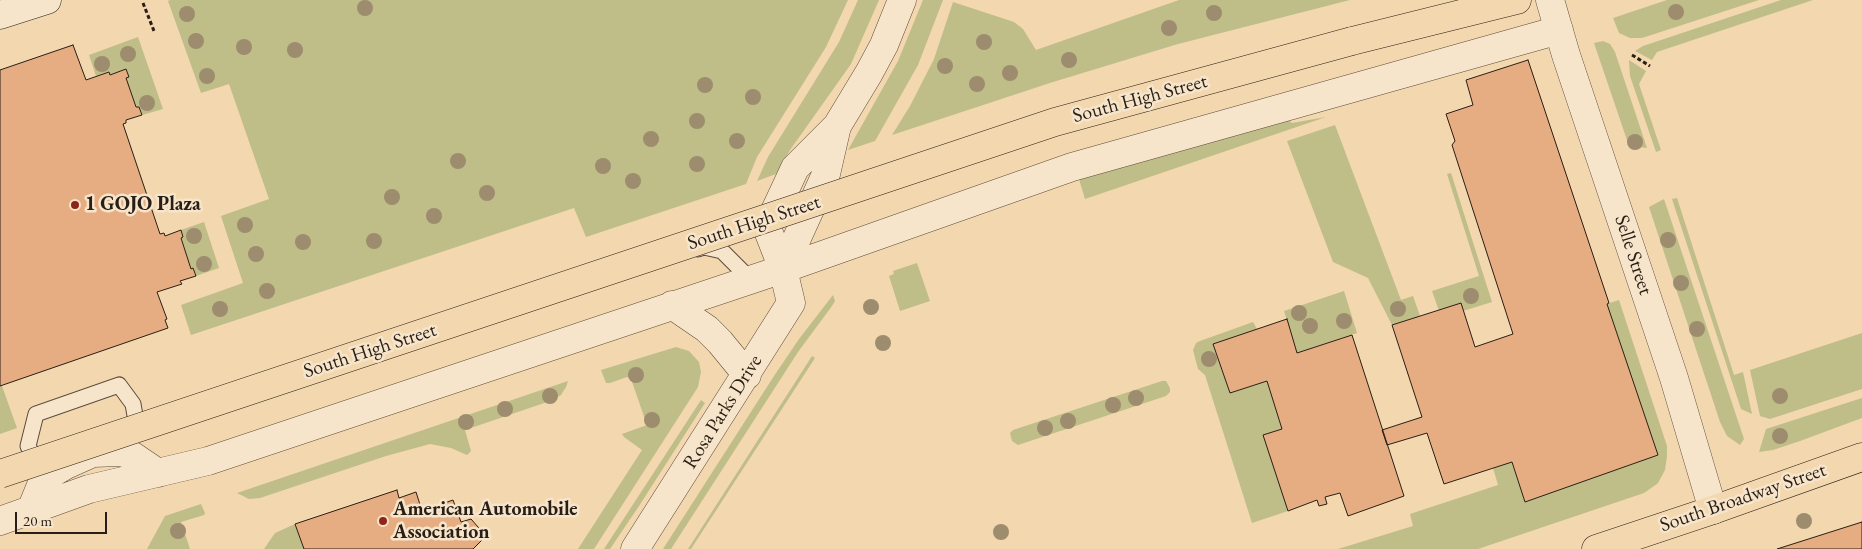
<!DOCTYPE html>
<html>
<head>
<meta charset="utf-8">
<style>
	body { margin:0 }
	#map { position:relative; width:1862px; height:549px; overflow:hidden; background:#f3d7af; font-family:"EB Garamond",serif }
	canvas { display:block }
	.scale { position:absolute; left:15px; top:512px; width:92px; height:22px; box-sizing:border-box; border:2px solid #291e15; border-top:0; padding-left:6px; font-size:15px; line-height:18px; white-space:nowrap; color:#291e15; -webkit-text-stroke:4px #f7e5cb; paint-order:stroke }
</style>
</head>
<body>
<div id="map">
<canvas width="1862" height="549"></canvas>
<div class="scale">20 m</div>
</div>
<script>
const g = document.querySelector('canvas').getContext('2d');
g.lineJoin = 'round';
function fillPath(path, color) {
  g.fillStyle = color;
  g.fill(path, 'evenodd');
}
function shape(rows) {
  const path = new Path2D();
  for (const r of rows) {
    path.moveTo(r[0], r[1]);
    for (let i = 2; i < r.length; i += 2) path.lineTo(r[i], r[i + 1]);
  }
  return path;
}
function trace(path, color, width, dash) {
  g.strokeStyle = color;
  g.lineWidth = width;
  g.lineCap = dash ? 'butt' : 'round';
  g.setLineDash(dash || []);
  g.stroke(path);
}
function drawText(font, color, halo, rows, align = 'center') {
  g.font = font + ' "EB Garamond",serif';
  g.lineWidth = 5;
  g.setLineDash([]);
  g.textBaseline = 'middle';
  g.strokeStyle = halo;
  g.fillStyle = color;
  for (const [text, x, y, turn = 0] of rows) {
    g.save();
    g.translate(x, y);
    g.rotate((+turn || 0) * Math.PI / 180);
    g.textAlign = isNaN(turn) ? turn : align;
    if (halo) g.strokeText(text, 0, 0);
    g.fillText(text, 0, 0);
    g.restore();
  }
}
const green = shape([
	[170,0,848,0,826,47,757,157,746,184,586,237,574,208,191,335,181,305,243,283,221,216,269,199,229,84,201,93,168,1],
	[858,0,879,0,851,64,790,150,776,174,757,181,768,157,839,42],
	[923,0,943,0,918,65,875,141,848,150,898,61],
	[1179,0,1350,0,1178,44,1053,82,892,135,910,106,934,59,953,2,1014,22,1023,29,1036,50],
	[1667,0,1759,0,1642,38,1630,38,1619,33,1613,18],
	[1781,0,1813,0,1657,52,1652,60,1635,51,1643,46],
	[138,37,163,109,142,115,139,107,136,107,126,78,129,76,126,69,110,75,109,72,96,76,89,55],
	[1603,41,1610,44,1615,52,1647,148,1629,146,1594,43],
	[1629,60,1646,71,1639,84,1661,150,1656,152,1630,76],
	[1326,117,1085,199,1078,176,1289,120,1292,123],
	[1335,125,1401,300,1413,296,1420,316,1392,325,1368,278,1333,262,1287,141],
	[1451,173,1492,302,1463,311,1439,311,1432,291,1479,276,1447,174],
	[1677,198,1734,375,1743,372,1752,414,1741,409,1672,199],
	[1664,199,1744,439,1740,445,1727,436,1720,422,1649,207],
	[204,222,219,268,196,276,193,268,191,269,181,238,183,237,181,230],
	[917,263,930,301,900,311,889,276,894,274,893,271],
	[1344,291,1357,333,1297,353,1284,311],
	[833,295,835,301,832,306,798,352,671,549,663,549,774,376,799,339],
	[1619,300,1667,446,1667,456,1665,470,1658,483,1654,486,1644,493,1478,549,1338,549,1413,526,1410,514,1498,485,1493,468,1512,462,1525,502,1658,455,1607,304],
	[1253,322,1257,329,1213,344,1230,393,1267,381,1282,429,1264,435,1288,511,1252,523,1205,375,1198,369,1193,350,1196,343,1200,341],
	[1862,333,1862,389,1770,419,1760,416,1750,370],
	[676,347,689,351,699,362,701,372,698,387,594,549,578,549,642,450,624,437,622,434,647,425,631,379,627,377,610,383,606,383,601,370],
	[812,356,815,358,691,549,688,549],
	[568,381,566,387,561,395,553,400,465,430,471,451,467,455,451,448,430,444,386,456,260,498,249,499,237,493],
	[1162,381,1166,381,1170,388,1170,392,1166,396,1018,445,1012,441,1010,433,1013,430],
	[0,386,2,386,17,428,0,434],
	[1862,398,1862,418,1800,441,1773,450,1759,452,1766,429],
	[701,400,705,403,639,506,610,549,604,549],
	[201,504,205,513,204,515,181,522,190,549,147,549,165,516],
	[295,524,304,549,264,549,275,533]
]);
const building = shape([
	[73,45,86,80,109,72,110,75,126,69,129,77,126,78,136,107,139,107,142,115,126,120,126,123,123,124,160,234,164,233,165,236,181,230,183,237,181,238,191,269,193,268,196,276,180,281,182,284,157,292,167,319,165,320,168,328,0,386,0,70,73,45],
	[1528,60,1609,303,1607,304,1658,455,1525,502,1512,462,1444,484,1427,433,1387,445,1382,430,1422,417,1392,325,1461,303,1475,347,1513,334,1452,145,1455,141,1446,114,1473,105,1466,80,1528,60],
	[1287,319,1297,353,1352,335,1404,496,1348,516,1340,493,1325,497,1327,504,1319,506,1317,500,1288,511,1263,435,1282,429,1267,381,1230,393,1213,344,1287,319],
	[397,490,399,498,416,492,422,511,453,500,461,522,471,519,486,536,473,549,304,549,295,524,397,490],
	[1862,522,1862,549,1777,549,1862,522]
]);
const path = shape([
	[143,3,154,31],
	[1632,55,1650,66]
]);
const lane = shape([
	[698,249,704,247,722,251,750,279],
	[39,467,28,446,36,414,119,385,133,404,138,433]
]);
const street = shape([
	[1550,0,1566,55,1674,378,1713,510],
	[783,269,826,174,837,126],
	[672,305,707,329,720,342,747,375],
	[31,510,44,478,66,465,93,453,121,452,133,456,158,473],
	[0,521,89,489,208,461,783,269,1072,167,1559,30],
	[635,549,791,303,783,269,767,228,795,168,837,126,869,73,884,45,902,0]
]);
const secondary = shape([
	[0,15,47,0]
]);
const primary = shape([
	[1352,41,1517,0],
	[1596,549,1713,510,1862,457]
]);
const primaryBridge = shape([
	[0,474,1055,122,1352,41]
]);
const trees = [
	[365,8],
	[1676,12],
	[1214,13],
	[187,14],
	[1169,28],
	[196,41],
	[984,42],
	[244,47],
	[295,50],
	[128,54],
	[1069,60],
	[102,64],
	[945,66],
	[1010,73],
	[207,76],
	[977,84],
	[705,85],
	[753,97],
	[147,103],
	[697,121],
	[651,139],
	[737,141],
	[1635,142],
	[458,161],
	[697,164],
	[603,166],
	[633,181],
	[487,193],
	[392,197],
	[434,216],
	[245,225],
	[194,236],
	[1668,240],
	[374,241],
	[303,242],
	[256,254],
	[204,264],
	[1681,283],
	[267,291],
	[1471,296],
	[871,307],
	[220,309],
	[1398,309],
	[1299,313],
	[1344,321],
	[1310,326],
	[1697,329],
	[883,343],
	[1209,359],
	[636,375],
	[550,396],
	[1780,396],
	[1136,398],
	[1113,405],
	[505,409],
	[652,420],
	[1068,421],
	[466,422],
	[1045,428],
	[1780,436],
	[1804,521],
	[178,531],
	[1001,532]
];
const markers = [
	[75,205,5,"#8f2418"],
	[383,521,5,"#8f2418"]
];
const streetNames = [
	["South High Street",1140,99,-15],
	["South High Street",754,223,-18],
	["Selle Street",1633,255,72],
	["South High Street",370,351,-18],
	["Rosa Parks Drive",723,412,-58],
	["South Broadway Street",1743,498,-19]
];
const poiNames = [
	["1 GOJO Plaza",85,205],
	["American Automobile",393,510],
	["Association",393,533]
];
fillPath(green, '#bfbd88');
fillPath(building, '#e6ad82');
trace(building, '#291e15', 1);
trace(lane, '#5c4c3c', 17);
trace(street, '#5c4c3c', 29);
trace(secondary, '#291e15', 29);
trace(primary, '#291e15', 29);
trace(path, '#291e15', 3, [4, 2.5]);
trace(lane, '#f7e5cb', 15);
trace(street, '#f7e5cb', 28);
trace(secondary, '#f7e5cb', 28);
trace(primary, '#f3d7af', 28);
trace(primaryBridge, '#291e15', 29, []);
trace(primaryBridge, '#f3d7af', 28);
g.fillStyle = '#9d8c6e';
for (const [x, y] of trees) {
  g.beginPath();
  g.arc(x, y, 8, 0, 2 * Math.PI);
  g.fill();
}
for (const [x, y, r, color] of markers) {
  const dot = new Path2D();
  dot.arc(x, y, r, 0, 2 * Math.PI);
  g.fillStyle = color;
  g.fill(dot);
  trace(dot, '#f7e5cb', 2);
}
drawText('20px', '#291e15', '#f7e5cb', streetNames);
drawText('bold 20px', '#291e15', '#f7e5cb', poiNames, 'left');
</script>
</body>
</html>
